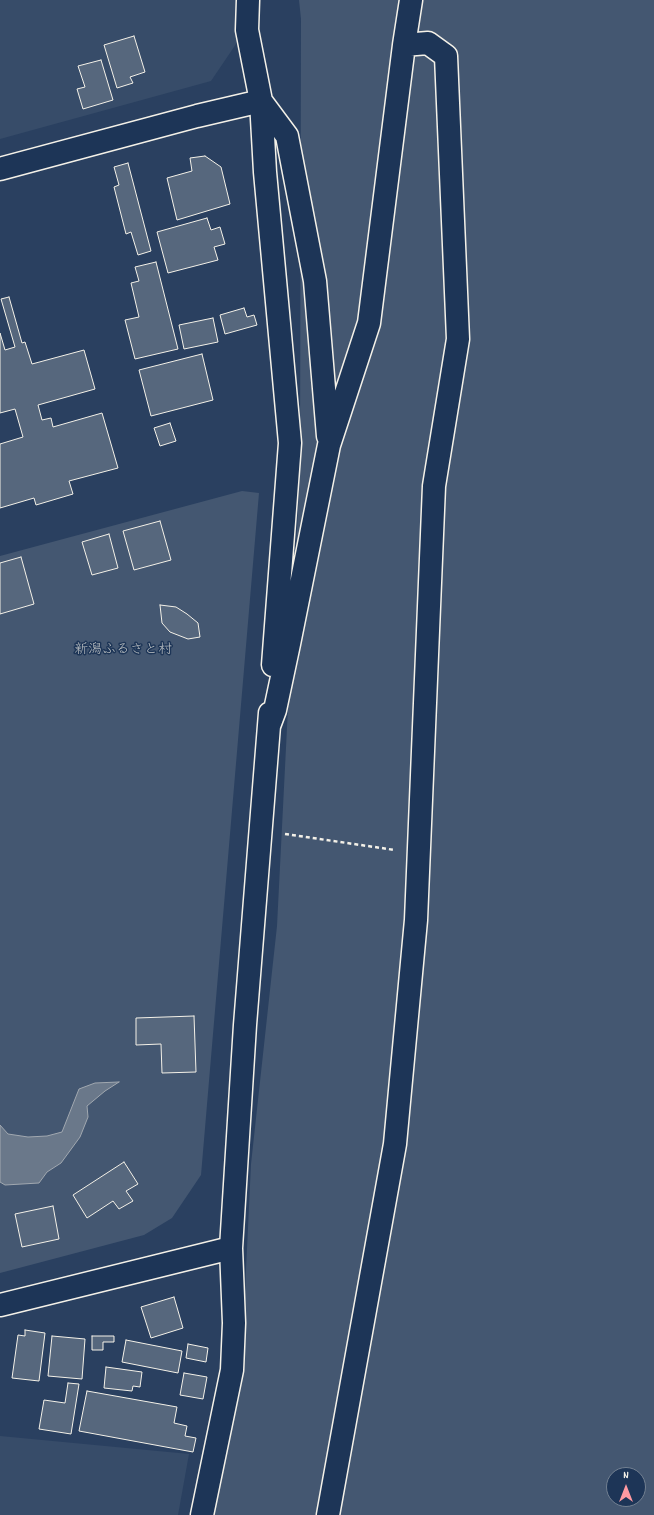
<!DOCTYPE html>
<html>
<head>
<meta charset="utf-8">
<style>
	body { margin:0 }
	#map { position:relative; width:654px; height:1515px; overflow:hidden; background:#2a4060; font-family:Dekko,sans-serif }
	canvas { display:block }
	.north { position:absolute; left:606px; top:1467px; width:40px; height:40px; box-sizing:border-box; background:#1d3557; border:1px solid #738091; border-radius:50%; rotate:0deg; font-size:11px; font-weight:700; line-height:16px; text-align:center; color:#f4f1e8 }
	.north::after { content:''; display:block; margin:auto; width:14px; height:18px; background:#ff9aa2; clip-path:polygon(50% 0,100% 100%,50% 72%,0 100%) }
</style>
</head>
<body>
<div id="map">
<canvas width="654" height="1515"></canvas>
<div class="north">N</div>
</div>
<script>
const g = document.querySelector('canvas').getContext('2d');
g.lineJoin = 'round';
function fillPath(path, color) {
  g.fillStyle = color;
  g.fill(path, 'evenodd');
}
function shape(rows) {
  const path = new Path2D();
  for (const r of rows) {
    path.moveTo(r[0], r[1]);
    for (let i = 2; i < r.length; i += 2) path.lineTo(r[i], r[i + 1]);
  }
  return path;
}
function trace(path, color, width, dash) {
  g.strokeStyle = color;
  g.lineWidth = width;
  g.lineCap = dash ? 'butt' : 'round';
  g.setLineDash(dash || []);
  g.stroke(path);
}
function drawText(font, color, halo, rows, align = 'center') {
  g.font = font + ' Dekko,"Klee One",sans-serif';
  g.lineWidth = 3;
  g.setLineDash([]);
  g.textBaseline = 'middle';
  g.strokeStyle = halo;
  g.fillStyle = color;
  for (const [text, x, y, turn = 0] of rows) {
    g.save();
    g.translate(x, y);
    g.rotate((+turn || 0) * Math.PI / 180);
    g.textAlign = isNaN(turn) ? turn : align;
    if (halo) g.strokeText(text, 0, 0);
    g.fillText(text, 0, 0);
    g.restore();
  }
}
const built = shape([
	[0,0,236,0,236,44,211,81,0,139],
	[0,1436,189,1454,178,1515,0,1515]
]);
const green = shape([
	[299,0,654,0,654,1515,209,1515,242,1355,251,1164,277,926,300,470,301,19],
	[614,1475,638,1475,638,1499,614,1499],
	[242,491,259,493,201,1175,172,1218,144,1235,0,1273,0,556]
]);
const water = shape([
	[119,1082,105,1091,87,1106,88,1117,80,1137,61,1163,47,1172,39,1183,5,1185,0,1182,0,1125,8,1134,28,1137,47,1136,62,1132,79,1089,95,1083,119,1082]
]);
const building = shape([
	[134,36,145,72,130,77,133,83,117,88,104,45,134,36],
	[101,60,113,100,83,109,77,89,85,87,78,66,101,60],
	[205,156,221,167,230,204,177,220,167,178,192,171,190,158,205,156],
	[128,163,151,251,138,255,131,232,126,234,114,187,119,185,114,167,128,163],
	[207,218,211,230,220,227,225,244,214,247,218,260,168,273,157,232,207,218],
	[156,262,178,349,135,359,125,320,139,317,131,283,139,281,135,267,156,262],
	[9,297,22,343,25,342,32,364,84,350,95,389,38,405,42,420,51,418,53,427,102,413,118,468,69,481,73,494,36,505,34,498,0,508,0,444,23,437,15,409,0,413,0,333,5,350,15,347,1,299,9,297],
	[244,308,247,317,254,315,257,325,225,334,220,315,244,308],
	[213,318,218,342,184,349,179,325,213,318],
	[202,354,213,400,151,416,139,370,202,354],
	[170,423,176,441,160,446,154,428,170,423],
	[160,521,171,560,134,570,123,531,160,521],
	[109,534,118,568,92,575,82,542,109,534],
	[21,557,34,604,0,614,0,563,21,557],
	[160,605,176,607,187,614,198,623,200,637,188,639,170,632,162,623,160,605],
	[194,1016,196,1072,162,1073,161,1044,136,1045,136,1018,194,1016],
	[124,1162,138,1184,126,1191,133,1201,119,1209,113,1201,87,1218,73,1195,124,1162],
	[53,1206,59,1239,22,1247,15,1214,53,1206],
	[174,1297,183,1328,151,1338,141,1307,174,1297],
	[25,1330,45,1333,39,1381,12,1378,18,1335,25,1336,25,1330],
	[52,1336,85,1339,82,1379,48,1376,52,1336],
	[92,1336,114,1336,114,1342,103,1342,103,1350,92,1350,92,1336],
	[126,1340,182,1351,178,1373,122,1362,126,1340],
	[188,1344,208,1348,206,1362,186,1358,188,1344],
	[106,1367,142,1372,140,1387,133,1386,132,1391,104,1388,106,1367],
	[184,1373,207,1377,203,1399,180,1395,184,1373],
	[68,1383,79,1384,71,1434,39,1429,44,1400,65,1403,68,1383],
	[87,1391,177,1407,174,1423,187,1426,185,1436,196,1438,193,1452,79,1431,87,1391]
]);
const path = shape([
	[285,834,395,850]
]);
const minor = shape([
	[248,0,247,30,261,101,287,136,315,281,328,436],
	[404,45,411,0],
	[0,169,197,116,261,101,265,172,290,443,273,665],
	[269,726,275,710,289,644,329,445,369,323,404,45,428,43,446,56,458,339,434,486,416,920,395,1144,328,1515],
	[0,1305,231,1248],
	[202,1515,232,1370,234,1323,231,1248,245,1025,270,713]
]);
const parkNames = [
	["新潟ふるさと村",123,651]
];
fillPath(built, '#374c69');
fillPath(green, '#445771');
fillPath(water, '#6a788a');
trace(water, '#a1a8b0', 1);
fillPath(building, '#56677d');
trace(building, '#f4f1e8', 1);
trace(minor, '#f4f1e8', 25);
trace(path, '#f4f1e8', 2.5, [4, 3]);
trace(minor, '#1d3557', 22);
drawText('14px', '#bfc3c4', '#1d3557', parkNames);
</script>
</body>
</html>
